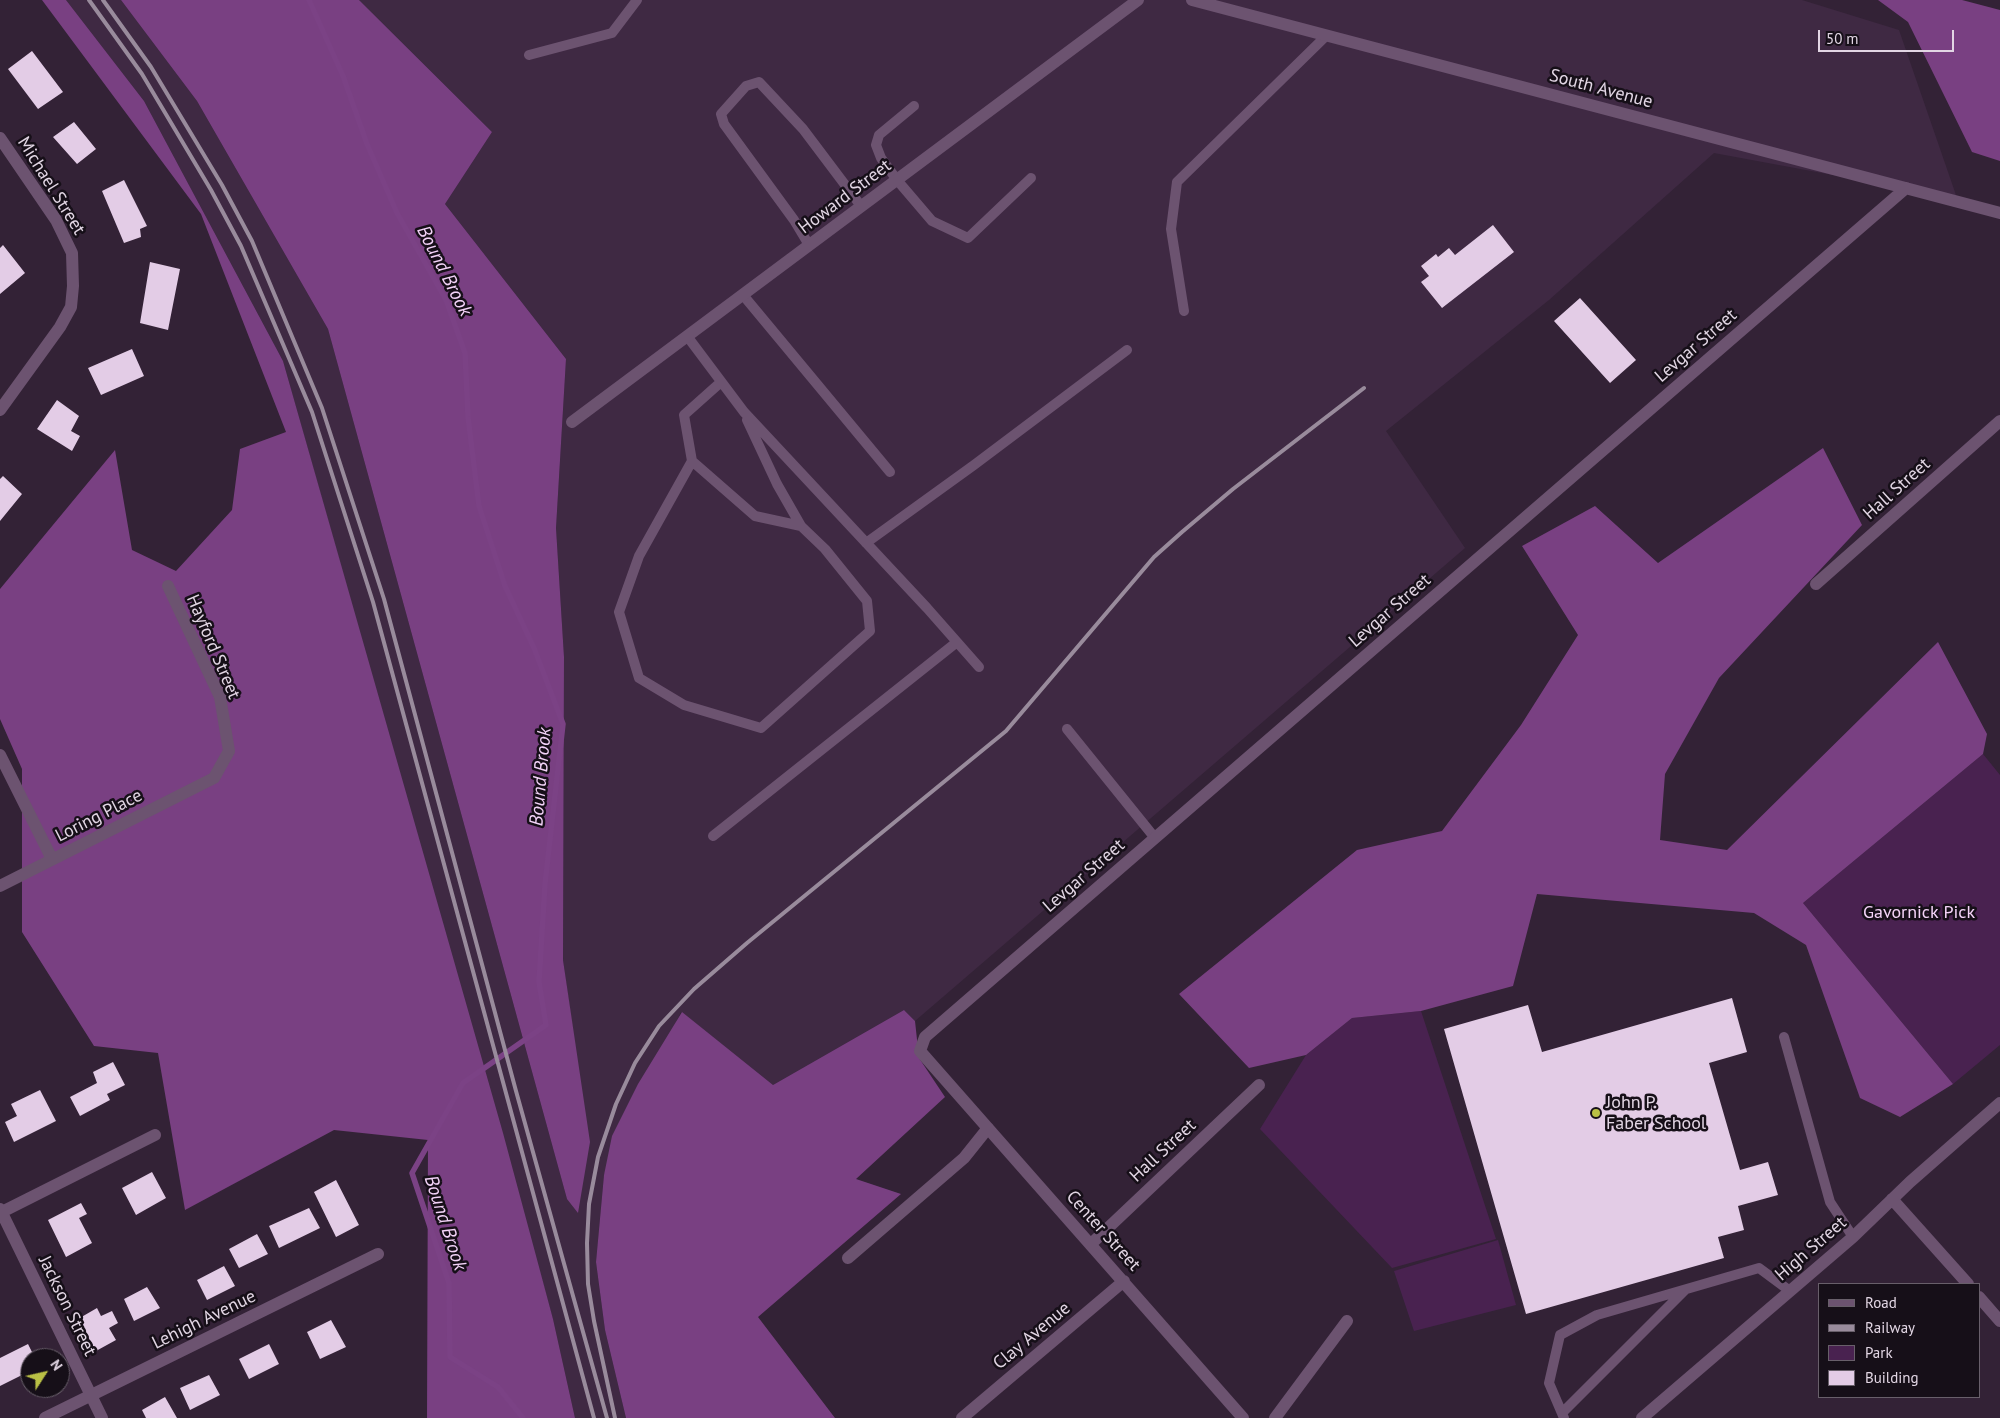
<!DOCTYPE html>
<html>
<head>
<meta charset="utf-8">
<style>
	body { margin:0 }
	#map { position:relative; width:2000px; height:1418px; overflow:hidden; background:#332236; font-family:"PT Sans",sans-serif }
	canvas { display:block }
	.legend { position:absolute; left:1818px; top:1283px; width:162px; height:115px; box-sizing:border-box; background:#160f18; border:1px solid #685f6a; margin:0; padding:6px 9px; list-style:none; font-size:15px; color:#e2d6e4 }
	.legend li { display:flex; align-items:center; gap:10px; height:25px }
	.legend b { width:25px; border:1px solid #685f6a }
	.north { position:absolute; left:20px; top:1348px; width:50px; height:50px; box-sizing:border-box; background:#160f18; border:1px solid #685f6a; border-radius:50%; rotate:55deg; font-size:14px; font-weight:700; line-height:20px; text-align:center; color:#e2d6e4 }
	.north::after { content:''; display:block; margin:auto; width:18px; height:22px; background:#bac045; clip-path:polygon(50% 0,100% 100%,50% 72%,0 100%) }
	.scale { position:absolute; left:1818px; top:30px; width:136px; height:22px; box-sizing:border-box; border:2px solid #e2d6e4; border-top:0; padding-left:6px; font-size:15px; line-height:18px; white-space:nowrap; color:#e2d6e4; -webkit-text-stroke:4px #160f18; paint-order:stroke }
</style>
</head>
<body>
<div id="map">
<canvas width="2000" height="1418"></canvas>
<ul class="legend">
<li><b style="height:6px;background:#6c5370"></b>Road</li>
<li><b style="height:6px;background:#998b9c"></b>Railway</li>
<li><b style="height:14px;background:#492250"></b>Park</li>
<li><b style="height:14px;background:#e3cce6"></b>Building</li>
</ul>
<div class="north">N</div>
<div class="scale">50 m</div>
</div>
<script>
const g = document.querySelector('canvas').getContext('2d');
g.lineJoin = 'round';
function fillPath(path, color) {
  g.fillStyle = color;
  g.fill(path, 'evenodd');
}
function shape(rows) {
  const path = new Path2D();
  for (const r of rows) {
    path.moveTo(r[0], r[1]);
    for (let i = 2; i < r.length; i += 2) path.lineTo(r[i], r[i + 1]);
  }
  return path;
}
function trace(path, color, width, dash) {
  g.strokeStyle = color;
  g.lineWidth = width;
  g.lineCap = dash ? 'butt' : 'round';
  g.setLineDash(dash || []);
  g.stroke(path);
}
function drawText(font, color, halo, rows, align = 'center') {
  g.font = font + ' "PT Sans",sans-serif';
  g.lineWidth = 5;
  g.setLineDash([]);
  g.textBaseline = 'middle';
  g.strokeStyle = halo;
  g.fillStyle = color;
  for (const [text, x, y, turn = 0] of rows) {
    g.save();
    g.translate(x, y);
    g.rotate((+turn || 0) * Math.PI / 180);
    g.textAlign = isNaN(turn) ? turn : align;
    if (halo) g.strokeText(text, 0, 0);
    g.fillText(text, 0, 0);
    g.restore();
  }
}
const built = shape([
	[66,0,121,0,197,101,328,329,567,1199,589,1147,563,960,564,657,556,528,566,359,445,204,492,132,359,0,1802,0,1899,30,1957,198,1714,153,1549,300,1386,431,1465,548,915,1021,904,1010,773,1085,681,1012,604,1175,596,1262,605,1330,626,1418,575,1418,553,1319,283,361,144,101]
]);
const green = shape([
	[1983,754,2000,775,2000,1045,1953,1084,1803,903],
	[1421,1011,1496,1239,1392,1268,1260,1129,1306,1055,1352,1018],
	[1498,1240,1516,1305,1414,1331,1394,1271]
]);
const forest = shape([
	[42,0,66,0,144,101,283,361,503,1133,553,1319,575,1418,427,1418,428,1140,334,1130,185,1210,158,1053,94,1046,22,932,22,769,0,719,0,589,115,450,132,550,176,571,232,510,240,449,286,432,201,214],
	[121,0,359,0,492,132,445,204,566,359,556,528,564,657,563,960,590,1142,578,1213,567,1199,328,329,197,101],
	[1878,0,1962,0,2000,10,2000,161,1972,152,1908,22],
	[1823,448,1862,525,1719,678,1665,774,1660,840,1727,850,1938,642,1987,734,1983,754,1803,903,1953,1084,1900,1117,1860,1098,1806,945,1754,913,1537,894,1513,986,1421,1011,1352,1018,1306,1055,1249,1068,1179,994,1357,850,1442,831,1521,725,1578,635,1522,546,1595,506,1658,563],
	[904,1010,915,1021,919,1058,945,1097,856,1179,901,1194,758,1317,835,1418,626,1418,605,1330,596,1262,604,1175,612,1136,638,1084,682,1012,773,1085]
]);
const stream = shape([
	[309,0,343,76,367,144,397,213,446,300,465,353,468,417,479,506,505,586,534,648,563,724,545,884,539,982,546,1025,463,1083,412,1173,449,1283,450,1357,498,1387,523,1418]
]);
const building = shape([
	[32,51,63,92,38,109,8,69],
	[74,122,96,149,77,164,53,137],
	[124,180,147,226,140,229,141,237,124,243,102,191],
	[1493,225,1514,252,1442,308,1421,282,1429,276,1421,266,1436,254,1438,257,1449,248,1455,255],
	[3,245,25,273,0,294,0,248],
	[150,262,180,269,168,330,140,323],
	[1580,298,1636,360,1610,383,1554,321],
	[132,349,144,376,101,395,88,368],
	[57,400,79,416,71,431,80,436,72,451,37,429],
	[3,476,22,494,0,521,0,479],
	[1732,998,1747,1052,1709,1063,1740,1170,1768,1162,1778,1195,1738,1206,1744,1230,1718,1237,1724,1258,1526,1314,1444,1029,1528,1005,1542,1052],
	[113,1062,125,1085,107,1094,110,1100,80,1116,70,1097,97,1083,93,1072],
	[40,1090,56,1121,14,1142,5,1122,17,1116,11,1104],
	[152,1172,166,1198,136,1215,122,1188],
	[336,1180,359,1225,336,1237,314,1192],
	[81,1203,87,1214,79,1218,92,1243,66,1257,48,1220],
	[309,1208,320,1228,279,1248,269,1226],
	[257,1234,268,1254,239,1268,229,1249],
	[224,1266,235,1286,207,1300,197,1280],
	[147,1287,160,1308,134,1321,124,1299],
	[97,1308,101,1316,112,1311,118,1323,109,1328,116,1340,96,1351,78,1319],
	[331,1320,346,1347,320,1359,307,1332],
	[28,1344,35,1358,30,1358,30,1371,0,1386,0,1358],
	[269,1344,279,1364,249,1379,239,1359],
	[209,1375,220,1395,190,1410,180,1388],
	[165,1397,177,1418,146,1418,142,1410]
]);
const service = shape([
	[529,55,612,33,637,0],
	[914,106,879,135,876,145,881,158,897,180,932,221,968,238,1031,178],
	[809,245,794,220,724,124,721,114,746,86,759,82,803,129,861,206],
	[743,295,890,472],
	[1184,311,1171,229,1177,182,1327,35],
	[687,336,744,412,927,608,979,667],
	[747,420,777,484,801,526],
	[692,461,755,516,801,526,825,549,867,601,870,631,761,728,684,705,639,678,619,612,639,556,692,461,684,415,721,382],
	[866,543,974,465,1127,350],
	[1067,729,1155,838],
	[713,836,957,642],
	[1784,1037,1830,1202,1853,1237],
	[1562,1413,1685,1290],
	[1564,1418,1549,1383,1560,1335,1597,1315,1759,1268,1790,1291]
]);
const minor = shape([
	[1192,0,2000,213],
	[0,138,56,220,72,253,73,286,71,307,60,327,0,410],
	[572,422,1138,0],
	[1816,584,2000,421],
	[0,755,52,859],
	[0,886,214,778,229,751,220,697,168,586],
	[1892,1199,1968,1284],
	[0,1209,102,1418],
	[0,1213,155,1135],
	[1091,1244,1259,1085],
	[848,1258,964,1158,988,1128],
	[1979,1297,2000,1321],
	[45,1418,378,1254],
	[962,1418,1124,1281],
	[1243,1418,920,1051,925,1037,1906,188],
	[1275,1418,1347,1321],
	[1642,1418,1853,1237,1910,1182,2000,1103]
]);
const rail = shape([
	[89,0,142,74,211,190,241,246,312,412,373,602,594,1418],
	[103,0,151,67,222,185,252,241,322,408,384,599,516,1091,607,1418],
	[615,1418,594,1321,588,1284,587,1243,589,1204,598,1157,616,1104,635,1063,659,1026,694,989,747,943,1006,731,1154,557,1182,532,1233,489,1364,388]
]);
const markers = [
	[1596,1113,5,"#bac045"]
];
const streetNames = [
	["South Avenue",1601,89,15],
	["Michael Street",51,186,58],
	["Howard Street",845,197,-37],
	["Levgar Street",1696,346,-41],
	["Hall Street",1897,489,-42],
	["Levgar Street",1390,611,-41],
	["Hayford Street",213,647,67],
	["Loring Place",99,816,-27],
	["Levgar Street",1084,876,-41],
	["Hall Street",1163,1151,-43],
	["Center Street",1103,1231,48],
	["High Street",1811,1249,-41],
	["Jackson Street",67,1306,64],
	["Lehigh Avenue",204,1320,-26],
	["Clay Avenue",1032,1336,-40]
];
const parkNames = [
	["Gavornick Pick",1919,913]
];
const poiNames = [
	["John P.",1606,1103],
	["Faber School",1606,1124]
];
const waterNames = [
	["Bound Brook",444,271,63],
	["Bound Brook",541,777,-85],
	["Bound Brook",445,1223,72]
];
fillPath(built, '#3f2943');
fillPath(green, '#492250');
fillPath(forest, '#794082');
trace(stream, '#7b4285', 5.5);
fillPath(building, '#e3cce6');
trace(service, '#6c5370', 10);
trace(minor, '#6c5370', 12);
trace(rail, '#998b9c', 4);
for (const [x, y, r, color] of markers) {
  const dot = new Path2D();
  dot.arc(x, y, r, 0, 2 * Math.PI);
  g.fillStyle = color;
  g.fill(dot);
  trace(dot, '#160f18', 2);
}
drawText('18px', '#e2d6e4', '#160f18', streetNames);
drawText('18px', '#f4d3f8', '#160f18', parkNames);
drawText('18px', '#e2d6e4', '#160f18', poiNames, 'left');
drawText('italic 19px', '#f3d3f8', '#160f18', waterNames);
</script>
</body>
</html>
